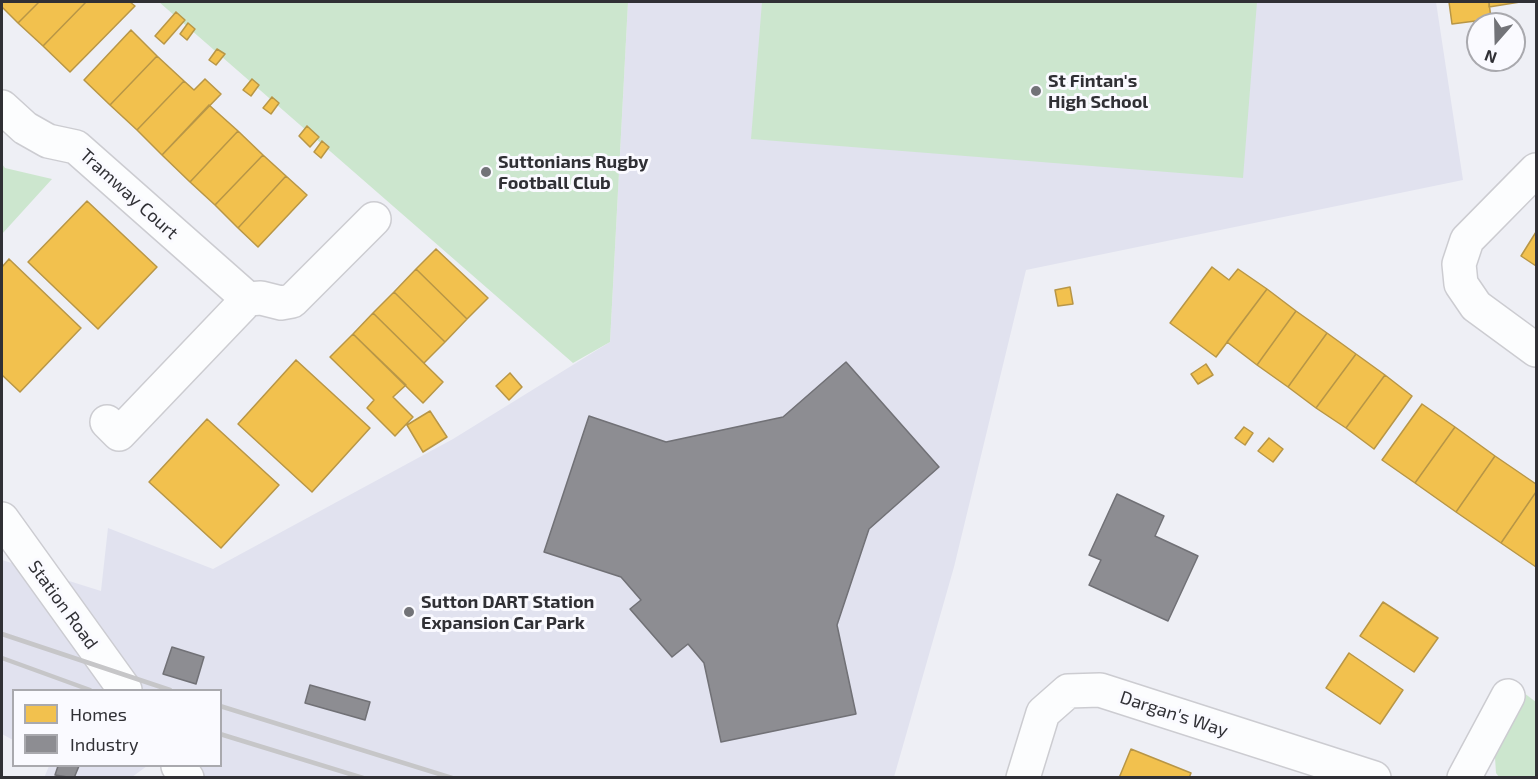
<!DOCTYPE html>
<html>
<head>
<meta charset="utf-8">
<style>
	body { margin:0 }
	#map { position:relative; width:1538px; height:779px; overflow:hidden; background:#eeeff5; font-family:"Exo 2",sans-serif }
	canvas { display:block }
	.frame { position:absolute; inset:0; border:3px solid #303035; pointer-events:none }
	.legend { position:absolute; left:12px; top:689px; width:210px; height:78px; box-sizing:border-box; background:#fafaff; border:2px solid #a9a9ae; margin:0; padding:8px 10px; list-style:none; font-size:18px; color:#303035 }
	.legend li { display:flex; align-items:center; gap:12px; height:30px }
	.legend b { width:30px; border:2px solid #a9a9ae }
	.north { position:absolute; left:1466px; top:12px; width:60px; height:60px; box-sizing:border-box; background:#fafaff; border:2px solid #a9a9ae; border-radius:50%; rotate:200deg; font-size:16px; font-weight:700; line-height:24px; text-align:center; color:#303035 }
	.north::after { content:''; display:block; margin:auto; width:21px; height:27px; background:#727378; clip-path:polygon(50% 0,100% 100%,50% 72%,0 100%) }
</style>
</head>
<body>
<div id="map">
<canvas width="1538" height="779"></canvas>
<div class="frame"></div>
<ul class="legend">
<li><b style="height:16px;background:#f2c14e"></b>Homes</li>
<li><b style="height:16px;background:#8d8d92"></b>Industry</li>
</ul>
<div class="north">N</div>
</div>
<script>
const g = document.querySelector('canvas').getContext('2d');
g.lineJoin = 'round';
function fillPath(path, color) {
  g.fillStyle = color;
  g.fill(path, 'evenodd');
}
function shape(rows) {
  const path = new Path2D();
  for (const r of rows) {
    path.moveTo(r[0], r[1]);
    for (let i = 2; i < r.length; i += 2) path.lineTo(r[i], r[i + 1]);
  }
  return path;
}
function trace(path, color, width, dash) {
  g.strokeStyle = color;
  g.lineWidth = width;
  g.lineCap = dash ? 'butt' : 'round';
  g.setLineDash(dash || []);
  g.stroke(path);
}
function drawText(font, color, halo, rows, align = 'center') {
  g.font = font + ' "Exo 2",sans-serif';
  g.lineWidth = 6;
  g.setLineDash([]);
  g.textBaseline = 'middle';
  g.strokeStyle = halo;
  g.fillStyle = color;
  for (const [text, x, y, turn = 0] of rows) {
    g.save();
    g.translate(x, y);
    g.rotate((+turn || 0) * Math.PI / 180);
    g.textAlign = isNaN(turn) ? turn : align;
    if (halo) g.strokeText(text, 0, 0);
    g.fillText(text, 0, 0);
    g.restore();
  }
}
const built = shape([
	[628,2,1436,2,1463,180,1026,270,954,567,894,777,205,777,198,766,220,766,220,690,14,690,13,740,2,734,2,560,101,591,108,528,213,569,453,439,610,342],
	[49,766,147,766,132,777,44,778]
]);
const green = shape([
	[159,2,628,2,610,342,573,363],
	[762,2,1257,2,1243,178,751,139],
	[2,164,5,168,52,179,2,234],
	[1520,690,1536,702,1536,777,1499,777,1496,773,1494,742]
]);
const homes = shape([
	[2,2,39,2,18,23,2,7,2,2],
	[39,2,86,2,43,46,18,23,39,2],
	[86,2,130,2,135,6,70,72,43,46,86,2],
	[1449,2,1489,2,1491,19,1452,24,1449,2],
	[1489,2,1520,2,1489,7,1489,2],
	[176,12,185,20,164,44,155,36,176,12],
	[188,23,195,29,187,40,180,34,188,23],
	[131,30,157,56,110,105,84,80,131,30],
	[217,49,225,54,216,65,209,60,217,49],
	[157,56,184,81,137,130,110,105,157,56],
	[205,79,221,94,162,155,137,130,184,81,194,90,205,79],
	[252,79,259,85,251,96,243,90,252,79],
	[272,97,279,103,271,114,263,108,272,97],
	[209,105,238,131,190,182,162,155,209,105],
	[307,126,319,137,310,147,299,136,307,126],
	[238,131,263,155,215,205,190,182,238,131],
	[322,141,329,147,321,158,314,152,322,141],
	[263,155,286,176,238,228,215,205,263,155],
	[286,176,307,195,258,247,238,228,286,176],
	[87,201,157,267,98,329,28,262,87,201],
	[1536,232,1536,266,1521,256,1536,232],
	[436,249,488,298,467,319,416,269,436,249],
	[9,259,81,328,20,392,2,375,2,267,9,259],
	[1212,267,1229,280,1238,269,1267,289,1216,357,1170,323,1212,267],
	[416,269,467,319,445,342,394,292,416,269],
	[1070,287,1073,304,1058,306,1055,290,1070,287],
	[1267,289,1296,311,1257,365,1227,342,1267,289],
	[394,292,445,342,424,363,373,313,394,292],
	[1296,311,1327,333,1288,387,1257,365,1296,311],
	[373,313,443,382,423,403,353,334,373,313],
	[1327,333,1356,354,1316,408,1288,387,1327,333],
	[353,334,406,385,393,397,413,417,395,436,367,408,374,400,330,357,353,334],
	[1356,354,1385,375,1346,428,1316,408,1356,354],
	[296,360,370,428,312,492,238,424,296,360],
	[1206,364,1213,375,1198,384,1191,374,1206,364],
	[510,373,522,387,509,400,496,386,510,373],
	[1385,375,1412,396,1374,449,1346,428,1385,375],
	[1422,404,1455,427,1415,483,1382,460,1422,404],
	[430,411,447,437,423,452,407,425,430,411],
	[207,419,279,485,221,548,149,482,207,419],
	[1244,427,1253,433,1245,445,1235,438,1244,427],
	[1455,427,1495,456,1456,512,1415,483,1455,427],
	[1269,438,1283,449,1273,462,1258,451,1269,438],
	[1495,456,1536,484,1536,492,1501,543,1456,512,1495,456],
	[1536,492,1536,567,1501,543,1536,492],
	[1383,602,1438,638,1414,672,1360,636,1383,602],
	[1349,653,1403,690,1380,724,1326,688,1349,653],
	[1131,749,1191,773,1189,778,1119,778,1131,749]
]);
const industry = shape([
	[846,362,939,467,869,529,837,625,856,714,721,742,704,663,688,644,672,657,630,609,641,600,621,577,544,552,589,416,666,442,783,417,846,362],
	[1117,494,1164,516,1155,536,1198,556,1168,621,1089,585,1101,560,1089,555,1117,494],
	[172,647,204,657,196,684,163,674,172,647],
	[310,685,370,702,365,720,305,703,310,685],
	[58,766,79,766,74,778,55,775,58,766]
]);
const minor = shape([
	[2,107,25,128,48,141,76,147,248,299],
	[1536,170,1467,240,1459,264,1461,284,1476,306,1536,350],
	[107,422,119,434,248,299,261,298,281,303,292,301,374,219],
	[1023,778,1043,713,1068,691,1100,690,1374,778],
	[1464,778,1508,696]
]);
const secondary = shape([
	[2,519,125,690],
	[178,766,187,778]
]);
const rail = shape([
	[2,634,170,690],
	[2,658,90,690],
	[220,706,452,778],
	[220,734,363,778]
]);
const markers = [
	[1036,91,6,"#727378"],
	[486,172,6,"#727378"],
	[409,612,6,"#727378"]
];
const poiNames = [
	["St Fintan's",1048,81],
	["High School",1048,102],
	["Suttonians Rugby",498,162],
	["Football Club",498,183],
	["Sutton DART Station",421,602],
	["Expansion Car Park",421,623]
];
const streetNames = [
	["Tramway Court",129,194,42],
	["Station Road",63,605,54],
	["Dargan's Way",1174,714,18]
];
fillPath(built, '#e1e2ef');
fillPath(green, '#cce6ce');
fillPath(homes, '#f2c14e');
trace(homes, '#b89646', 1.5);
fillPath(industry, '#8d8d92');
trace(industry, '#717176', 1.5);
trace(minor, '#ccccd1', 36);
trace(secondary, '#ccccd1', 36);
trace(minor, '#fcfdfe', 33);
trace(secondary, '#fcfdfe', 33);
trace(rail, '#c6c6c8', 4.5);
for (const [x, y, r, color] of markers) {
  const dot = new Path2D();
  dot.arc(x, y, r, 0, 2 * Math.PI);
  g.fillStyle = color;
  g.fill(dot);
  trace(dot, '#fafaff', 2);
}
drawText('bold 18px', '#303035', '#fafaff', poiNames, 'left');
drawText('18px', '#303035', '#fafaff', streetNames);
</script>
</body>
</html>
